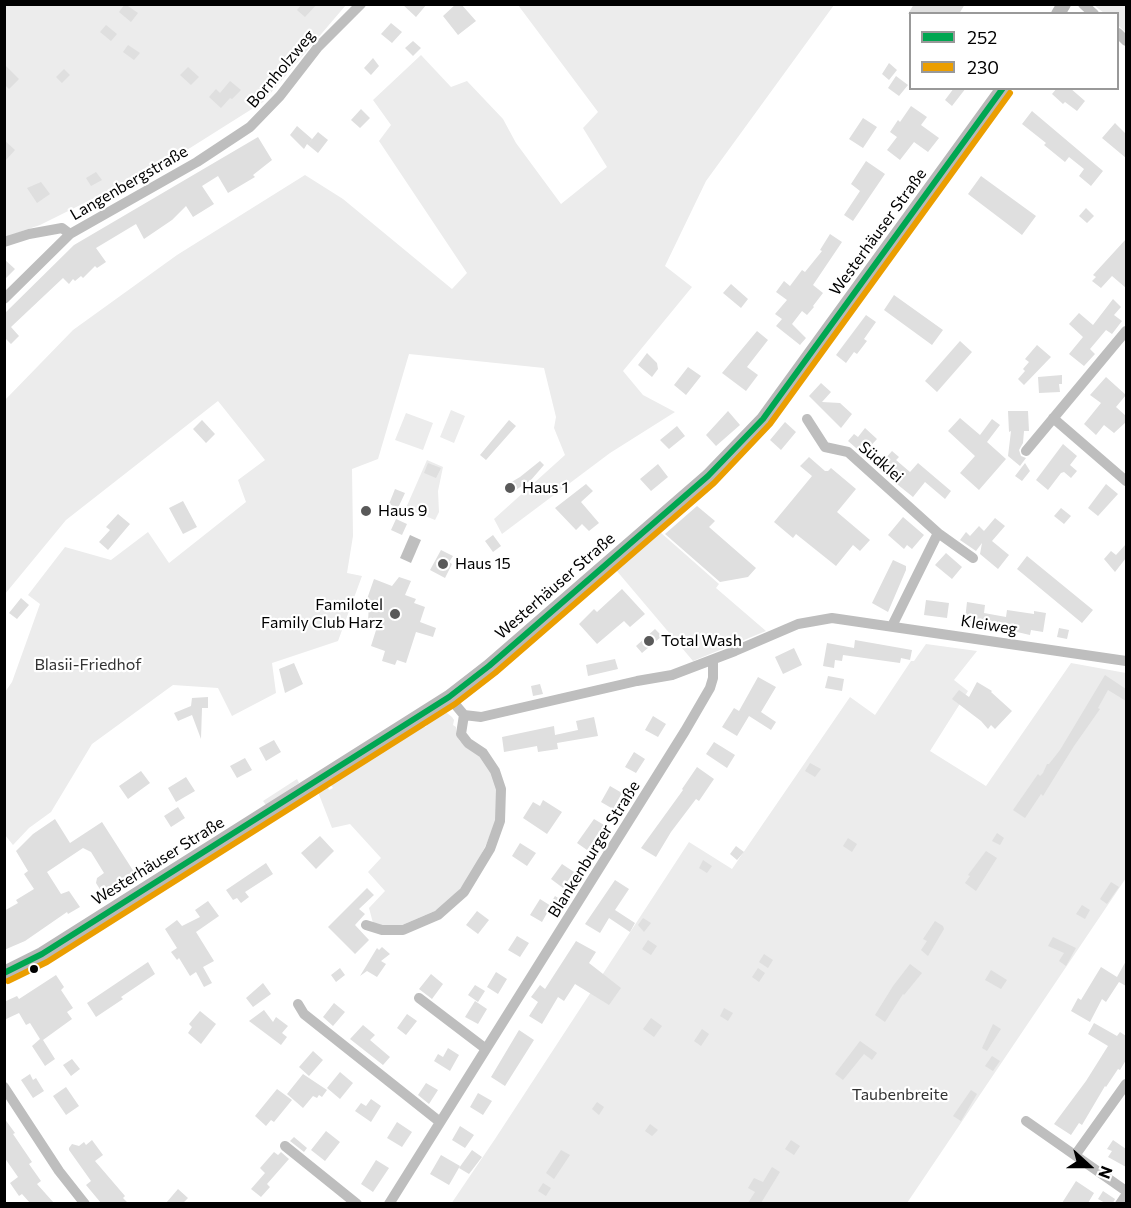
<!DOCTYPE html>
<html>
<head>
<meta charset="utf-8">
<style>
	body { margin:0 }
	#map { position:relative; width:1131px; height:1208px; overflow:hidden; background:#fff; font-family:Commissioner,sans-serif }
	canvas { display:block }
	.frame { position:absolute; inset:0; border:6px solid #000; pointer-events:none }
	.legend { position:absolute; left:909px; top:12px; width:210px; height:78px; box-sizing:border-box; background:#fff; border:2px solid #999; margin:0; padding:8px 10px; list-style:none; font-size:18px; color:#000 }
	.legend li { display:flex; align-items:center; gap:12px; height:30px }
	.legend b { width:30px; border:2px solid #999 }
	.north { position:absolute; left:1059px; top:1136px; width:60px; height:60px; -webkit-text-stroke:4px #fff; paint-order:stroke; rotate:111deg; font-size:16px; font-weight:700; line-height:24px; text-align:center; color:#000 }
	.north::after { content:''; display:block; margin:auto; width:21px; height:27px; background:#000; clip-path:polygon(50% 0,100% 100%,50% 72%,0 100%) }
</style>
</head>
<body>
<div id="map">
<canvas width="1131" height="1208"></canvas>
<div class="frame"></div>
<ul class="legend">
<li><b style="height:8px;background:#00a651"></b>252</li>
<li><b style="height:8px;background:#eb9e00"></b>230</li>
</ul>
<div class="north">N</div>
</div>
<script>
const g = document.querySelector('canvas').getContext('2d');
g.lineJoin = 'round';
function fillPath(path, color) {
  g.fillStyle = color;
  g.fill(path, 'evenodd');
}
function shape(rows) {
  const path = new Path2D();
  for (const r of rows) {
    path.moveTo(r[0], r[1]);
    for (let i = 2; i < r.length; i += 2) path.lineTo(r[i], r[i + 1]);
  }
  return path;
}
function trace(path, color, width, dash) {
  g.strokeStyle = color;
  g.lineWidth = width;
  g.lineCap = dash ? 'butt' : 'round';
  g.setLineDash(dash || []);
  g.stroke(path);
}
function drawText(font, color, halo, rows, align = 'center') {
  g.font = font + ' Commissioner,sans-serif';
  g.lineWidth = 4.5;
  g.setLineDash([]);
  g.textBaseline = 'middle';
  g.strokeStyle = halo;
  g.fillStyle = color;
  for (const [text, x, y, turn = 0] of rows) {
    g.save();
    g.translate(x, y);
    g.rotate((+turn || 0) * Math.PI / 180);
    g.textAlign = isNaN(turn) ? turn : align;
    if (halo) g.strokeText(text, 0, 0);
    g.fillText(text, 0, 0);
    g.restore();
  }
}
const green = shape([
	[4,5,346,5,263,102,171,160,40,225,5,237],
	[518,5,834,5,706,181,665,266,692,287,623,371,643,395,675,412,610,453,502,534,494,519,565,455,554,428,556,417,544,368,409,354,378,459,352,469,353,536,347,573,362,576,338,641,272,663,276,693,232,716,218,688,173,685,92,744,51,812,29,828,13,845,5,835,5,692,12,682,40,604,28,595,65,547,111,560,148,532,169,563,246,502,238,480,265,460,218,401,66,520,5,594,5,400,73,330,177,255,305,175,343,199,452,289,467,273,379,141,391,125,373,100,421,55,451,87,467,81,503,119,516,143,561,204,607,167,583,128,598,112],
	[1094,5,1126,5,1126,33,1118,25,1118,14,1104,13],
	[451,410,465,416,454,443,440,437],
	[406,413,433,423,423,450,395,440],
	[427,460,443,467,438,491,439,512,435,520,406,508],
	[660,532,719,584,716,588,766,631,693,661,616,570],
	[926,644,977,651,954,680,968,691,930,751,986,786,1071,663,1126,673,1126,878,907,1203,451,1204,495,1139,689,842,732,869,850,697,875,715,911,661,914,661],
	[443,713,447,713,452,717,454,720,453,725,456,727,456,734,460,741,480,756,491,772,497,789,496,821,485,847,468,879,453,897,437,910,402,925,382,926,373,923,369,908,385,891,368,872,381,858,350,824,332,828,318,792,327,786,329,790,333,788,330,784,423,725,425,727,427,726,426,724],
	[297,779,299,783,266,805,263,801]
]);
const water = shape([
	[410,535,421,540,411,563,400,558]
]);
const building = shape([
	[125,4,138,13,131,22,119,12],
	[302,4,317,4,305,17,297,10],
	[402,4,427,4,416,17],
	[456,4,461,4,476,21,458,35,443,16],
	[914,4,965,4,959,14,908,14],
	[391,23,402,32,392,43,381,34],
	[106,25,117,34,111,41,100,32],
	[413,41,421,48,413,56,405,48],
	[128,45,140,53,134,60,123,52],
	[373,58,379,66,371,75,364,68],
	[889,63,897,70,889,80,882,74],
	[4,64,19,79,9,89,4,84],
	[188,67,199,77,191,85,180,75],
	[64,69,70,75,62,83,56,77],
	[896,76,908,85,899,96,888,88],
	[230,81,241,90,232,99,230,98,221,108,209,97,216,89,220,93],
	[954,88,966,88,952,106,945,100],
	[1057,88,1070,88,1085,101,1077,111,1065,102,1063,104,1052,94],
	[911,106,927,117,921,125,939,138,928,152,914,142,900,160,887,150,897,137,890,132,898,120,900,122],
	[361,109,370,118,360,128,351,120],
	[1032,111,1103,171,1091,186,1079,176,1084,169,1069,157,1065,162,1044,145,1046,143,1022,124],
	[863,118,877,127,863,148,849,139],
	[1115,123,1126,134,1126,158,1102,138],
	[297,126,312,139,308,144,318,132,328,140,318,153,307,144,304,149,290,135],
	[258,137,272,160,253,175,255,177,228,193,218,176,202,186,214,204,193,217,186,206,172,220,144,239,136,224,96,248,106,262,97,268,95,266,83,278,81,276,75,281,73,279,69,284,63,278,11,327,19,336,11,344,4,337,4,314,74,245],
	[4,140,15,150,4,162],
	[866,161,885,174,853,221,844,215,860,191,851,184],
	[96,172,102,180,91,186,86,178],
	[981,176,1036,216,1022,235,968,194],
	[41,182,50,194,37,203,27,188],
	[1086,208,1094,216,1087,223,1079,216],
	[830,234,842,242,813,285,823,293,813,306,814,307,807,315,802,311,792,324,806,338,800,345,776,326,782,319,775,314,787,300,776,292,784,281,790,286,802,270,805,272,822,251,820,250],
	[1126,239,1126,288,1112,276,1101,288,1092,281,1096,277,1093,275],
	[4,259,15,269,4,280],
	[731,284,748,299,741,308,723,293],
	[894,295,943,330,932,345,884,310],
	[1113,299,1121,307,1114,315,1122,321,1112,334,1106,330,1090,349,1095,354,1084,366,1069,354,1083,337,1069,324,1079,313,1093,325],
	[866,315,876,322,864,339,867,341,857,354,854,352,846,363,836,355],
	[757,331,768,340,747,367,758,375,746,391,722,373],
	[960,341,972,352,937,392,925,381],
	[1037,345,1051,357,1024,385,1018,379,1025,371,1023,369,1029,362,1025,359],
	[647,353,657,363,658,369,652,377,638,365],
	[688,367,701,376,686,395,674,385],
	[1062,375,1062,384,1059,384,1060,392,1039,393,1038,377],
	[1106,377,1126,395,1116,407,1126,416,1126,422,1114,433,1104,425,1096,435,1084,424,1101,403,1090,395],
	[821,383,831,392,822,402,840,403,852,414,841,428,809,396],
	[728,411,740,425,716,446,706,435],
	[1008,411,1028,411,1029,431,1024,431,1023,443,1019,450,1021,456,1026,458,1020,466,1008,456,1011,431,1009,432],
	[960,418,980,435,992,419,1000,425,987,442,1006,459,979,490,960,473,975,456,948,431],
	[202,420,215,434,206,443,193,429],
	[509,420,516,426,486,460,480,455],
	[785,422,796,432,781,450,770,440],
	[677,426,685,436,669,449,660,440],
	[865,428,877,439,863,454,848,441,854,434,858,437],
	[1063,444,1077,456,1070,465,1077,471,1071,478,1064,472,1061,473,1048,490,1036,480],
	[892,451,899,457,896,460,910,472,918,463,951,491,945,499,925,482,913,497,877,468],
	[809,457,825,471,828,471,831,468,856,489,837,512,870,540,860,551,853,545,836,566,796,534,793,538,774,522,812,476,800,466],
	[540,461,544,465,531,480,508,495,503,487,520,477],
	[428,463,441,468,436,478,424,473],
	[1025,463,1030,471,1022,481,1015,476],
	[658,464,668,477,651,491,640,479],
	[586,484,593,491,581,502,599,523,589,531,582,524,576,530,555,508],
	[1106,484,1118,494,1098,516,1088,508],
	[395,489,405,493,398,508,389,504],
	[183,501,197,527,183,534,169,508],
	[697,506,715,521,709,527,756,568,748,577,720,582,665,534],
	[1061,508,1071,516,1064,524,1054,516],
	[118,514,130,524,108,550,99,542,110,530,106,527],
	[903,517,924,535,912,549,907,545,904,549,888,535],
	[995,518,1005,526,992,541,1009,555,998,569,980,554,982,543,976,551,960,540,966,532,970,536,979,526,984,531],
	[396,519,407,524,402,535,391,530],
	[493,535,501,546,493,552,485,541],
	[1126,544,1126,558,1115,572,1104,559,1111,551,1116,555],
	[441,550,453,556,449,562,452,564,445,578,430,570],
	[946,553,962,567,952,579,935,565],
	[1027,556,1093,610,1082,623,1017,569],
	[893,560,906,566,906,570,888,612,872,603],
	[399,577,411,581,405,595,416,599,414,603,425,607,420,622,436,628,433,637,416,632,406,663,397,660,395,665,382,661,385,651,371,646,377,627,368,622,369,603,366,602,374,579,392,586],
	[622,589,645,614,630,627,624,621,597,644,579,624,594,609,597,612],
	[21,598,29,605,17,619,9,613],
	[926,600,949,603,947,618,924,615],
	[967,602,985,605,984,613,1006,617,1007,610,1034,614,1034,611,1046,613,1043,632,1031,630,1030,635,965,620],
	[1059,628,1069,630,1067,639,1057,637],
	[655,629,662,636,642,653,636,646],
	[855,640,912,650,910,660,901,658,900,663,843,655,842,661,835,660,834,668,823,666,827,643,854,648],
	[794,648,802,665,783,674,775,657],
	[615,659,618,669,588,676,586,665],
	[294,663,303,684,285,693,279,669],
	[1105,675,1126,689,1126,701,1108,690,1098,708,1100,709,1074,746,1046,791,1043,796,1041,794,1025,818,1013,810,1038,774,1040,776,1043,773,1047,764,1049,764,1060,750],
	[828,676,844,679,842,691,825,688],
	[758,677,776,687,761,712,776,722,771,730,749,716,737,736,722,727,734,708,739,711],
	[977,682,992,691,991,692,1012,711,995,729,991,725,988,729,981,721,952,699,959,690,969,697],
	[540,684,543,694,533,696,531,686],
	[208,697,208,708,202,708,201,739,192,715,178,721,174,713,191,706,192,698],
	[653,716,666,724,658,737,645,730],
	[594,717,598,736,557,743,558,749,538,752,537,746,504,752,502,737,554,726,555,735,578,730,576,721],
	[274,740,281,752,266,761,259,748],
	[714,742,735,755,727,768,706,754],
	[634,752,645,759,636,773,625,767],
	[245,758,252,770,237,778,230,766],
	[810,763,821,769,815,777,805,771],
	[697,767,714,779,699,801,696,799,671,832,656,857,641,848,683,790,682,789],
	[141,771,150,783,128,799,119,786],
	[186,777,195,791,176,802,168,788],
	[610,786,622,793,613,809,601,802],
	[543,800,562,812,547,834,523,818,533,802,540,806],
	[178,807,185,818,171,827,164,816],
	[55,819,70,843,102,822,134,872,105,891,101,891,96,883,97,878,104,873,91,852,83,848,47,872,61,894,69,891,80,907,68,914,67,912,25,941,4,950,4,911,18,903,16,900,34,889,24,874,28,871,16,851,33,834],
	[594,819,604,825,587,850,577,843],
	[997,833,1004,838,1000,845,992,841],
	[320,836,334,851,316,869,301,853],
	[848,838,857,844,852,852,843,846],
	[520,843,536,853,527,866,512,856],
	[736,846,744,852,737,860,730,854],
	[986,851,997,858,976,891,965,883,970,876,968,875],
	[703,860,712,866,707,873,699,868],
	[266,863,273,874,245,892,249,897,241,903,237,898,233,900,226,890],
	[562,864,574,872,563,888,551,879],
	[615,880,629,889,615,910,635,923,630,932,609,918,600,933,585,924],
	[1111,882,1119,887,1107,904,1100,899],
	[367,888,374,895,359,909,365,914,355,925,369,940,355,954,328,927],
	[555,896,566,903,561,911,550,904],
	[540,899,551,906,542,922,530,915],
	[208,901,219,916,196,932,214,961,203,967,212,983,204,987,196,972,190,976,179,958,177,960,171,952,177,948,165,929,177,920,182,926,200,917,195,910],
	[1082,905,1090,910,1085,919,1076,914],
	[477,911,489,920,478,934,466,925],
	[643,918,651,923,644,932,638,925],
	[935,921,943,926,944,929,928,956,921,950,927,941,923,939],
	[517,936,529,943,520,957,508,950],
	[1053,937,1076,948,1066,966,1059,961,1064,953,1048,946],
	[648,940,657,946,651,955,642,949],
	[576,941,596,952,589,963,621,988,609,1005,575,984,564,1001,558,997,542,1024,529,1016,538,1002,531,997,540,985,545,989],
	[382,947,390,954,381,961,386,964,377,977,367,971,360,976,377,948,379,950],
	[764,954,773,960,768,968,759,962],
	[1126,961,1126,986,1119,982,1106,1002,1102,999,1090,1022,1071,1011,1078,998,1081,1000,1101,967,1117,977],
	[148,962,155,974,121,997,123,999,96,1017,87,1003],
	[910,964,922,973,904,995,903,994,885,1022,875,1015,893,986],
	[340,968,345,975,336,982,331,975],
	[758,968,765,973,759,982,752,977],
	[991,970,1007,980,1001,989,985,980],
	[496,972,507,979,498,994,487,987],
	[431,974,443,984,432,999,419,989],
	[56,975,64,987,61,990,73,1008,67,1012,72,1019,43,1040,55,1059,45,1066,32,1046,40,1039,30,1023,26,1025,19,1013,4,1020,4,1002,17,996,19,999],
	[263,983,271,994,253,1007,246,998],
	[475,985,485,991,478,1002,468,995],
	[475,1001,487,1009,478,1024,465,1017],
	[334,1003,345,1012,333,1026,323,1017],
	[724,1008,733,1013,728,1021,720,1016],
	[264,1010,273,1022,276,1017,288,1026,282,1033,287,1037,281,1045,249,1021],
	[200,1011,216,1024,201,1044,188,1033,192,1027,189,1024],
	[407,1014,417,1021,406,1035,397,1028],
	[651,1018,662,1026,654,1037,643,1029],
	[1094,1023,1117,1036,1120,1032,1126,1036,1126,1060,1120,1070,1118,1069,1106,1087,1105,1086,1082,1125,1079,1123,1071,1135,1054,1124,1086,1081,1108,1046,1088,1034],
	[993,1024,1001,1029,987,1051,982,1048],
	[363,1025,375,1035,370,1040,390,1057,383,1065,350,1039],
	[702,1029,709,1034,701,1046,694,1041],
	[519,1030,534,1040,505,1086,491,1077],
	[860,1041,877,1053,872,1060,864,1054,843,1080,835,1074],
	[448,1048,459,1055,450,1071,434,1061,438,1054,443,1057],
	[313,1051,323,1060,309,1076,299,1067],
	[992,1056,1000,1061,993,1071,985,1066],
	[72,1059,80,1069,71,1076,63,1065],
	[340,1072,353,1083,340,1099,327,1088],
	[30,1074,33,1080,36,1078,44,1091,33,1098,21,1080],
	[303,1074,327,1090,322,1097,319,1095,317,1098,313,1096,303,1108,287,1094],
	[426,1083,438,1090,429,1104,418,1095],
	[66,1087,79,1106,66,1115,53,1096],
	[277,1089,292,1100,274,1122,271,1120,266,1126,255,1116],
	[971,1090,977,1094,961,1121,953,1116],
	[478,1093,492,1101,483,1115,470,1107],
	[371,1099,381,1106,371,1122,355,1111,361,1103,366,1106],
	[597,1102,604,1107,599,1115,592,1109],
	[4,1118,15,1133,13,1134,32,1162,29,1164,41,1181,37,1184,54,1203,30,1203,22,1194,19,1196,10,1183,18,1177,4,1157],
	[397,1122,412,1132,402,1147,387,1138],
	[650,1124,658,1130,652,1136,645,1131],
	[460,1126,474,1135,465,1148,452,1140],
	[326,1131,340,1142,325,1161,311,1150],
	[294,1137,307,1148,304,1152,290,1141],
	[92,1140,103,1155,95,1161,125,1196,123,1198,128,1203,101,1203,86,1185,91,1181,69,1150,69,1148,72,1144,79,1146,84,1142,86,1145],
	[791,1140,800,1146,794,1155,785,1149],
	[1113,1140,1126,1149,1126,1167,1108,1157,1112,1151,1107,1149],
	[472,1150,482,1157,469,1174,459,1168],
	[561,1150,570,1155,554,1179,546,1173],
	[274,1152,278,1155,281,1152,289,1159,267,1184,270,1187,261,1197,251,1189,265,1173,260,1168],
	[441,1155,460,1166,449,1185,430,1174],
	[376,1160,389,1168,373,1192,361,1184],
	[772,1167,780,1172,761,1203,748,1203,755,1192,748,1188,754,1178,763,1182],
	[1076,1181,1094,1193,1088,1203,1062,1203],
	[543,1183,551,1188,546,1196,538,1191],
	[178,1189,188,1198,183,1203,166,1203],
	[1103,1191,1115,1199,1113,1203,1105,1203,1098,1199]
]);
const street = shape([
	[1083,4,1094,14],
	[1118,33,1126,41],
	[4,242,29,234,62,228,70,234],
	[4,299,70,234,197,162,250,127,280,96,318,47,361,4],
	[1053,418,1126,481],
	[807,419,825,447,848,452,938,533,892,626],
	[1026,451,1126,331],
	[938,533,973,558],
	[449,697,464,715,481,717,637,681,672,675,735,651,798,624,832,618,1126,661],
	[366,925,382,930,403,930,438,915,464,892,490,849,500,821,501,789,495,771,483,753,468,743,461,734,464,715],
	[419,998,486,1049],
	[298,1004,304,1014,440,1122],
	[4,1087,59,1171,85,1204],
	[1026,1121,1126,1191],
	[285,1146,357,1204],
	[1076,1154,1126,1084],
	[389,1204,685,731,710,688,713,678,713,660],
	[1120,1204,1126,1195]
]);
const secondary = shape([
	[1058,14,1064,4],
	[4,973,42,954,449,697,489,666,708,476,763,419,1003,88]
]);
const bus1 = shape([
	[4,973,42,954,449,697,489,666,708,476,763,419,1003,88]
]);
const bus2 = shape([
	[8,981,47,962,455,704,495,673,714,483,770,424,1010,93]
]);
const markers = [
	[510,488,6,"#595959"],
	[366,511,6,"#595959"],
	[443,564,6,"#595959"],
	[395,614,6,"#595959"],
	[649,641,6,"#595959"],
	[34,969,5,"#000"]
];
const streetNames = [
	["Bornholzweg",281,69,-50],
	["Langenbergstraße",129,183,-30],
	["Westerhäuser Straße",878,232,-54],
	["Südklei",881,462,41],
	["Westerhäuser Straße",555,586,-41],
	["Kleiweg",989,625,9],
	["Blankenburger Straße",594,849,-58],
	["Westerhäuser Straße",158,861,-32]
];
const poiNames = [
	["Haus 1",522,488],
	["Haus 9",378,511],
	["Haus 15",455,564],
	["Familotel",383,605,"right"],
	["Family Club Harz",383,623,"right"],
	["Total Wash",661,641]
];
const parkNames = [
	["Blasii-Friedhof",88,665],
	["Taubenbreite",900,1095]
];
fillPath(green, '#ececec');
fillPath(water, '#bfbfbf');
fillPath(building, '#dfdfdf');
trace(street, '#bebebe', 10);
trace(secondary, '#b8b8b8', 14);
trace(bus1, '#00a651', 6);
trace(bus2, '#eb9e00', 6);
for (const [x, y, r, color] of markers) {
  const dot = new Path2D();
  dot.arc(x, y, r, 0, 2 * Math.PI);
  g.fillStyle = color;
  g.fill(dot);
  trace(dot, '#fff', 2);
}
drawText('16px', '#000', '#fff', streetNames);
drawText('16px', '#000', '#fff', poiNames, 'left');
drawText('16px', '#333', '#fff', parkNames);
</script>
</body>
</html>
